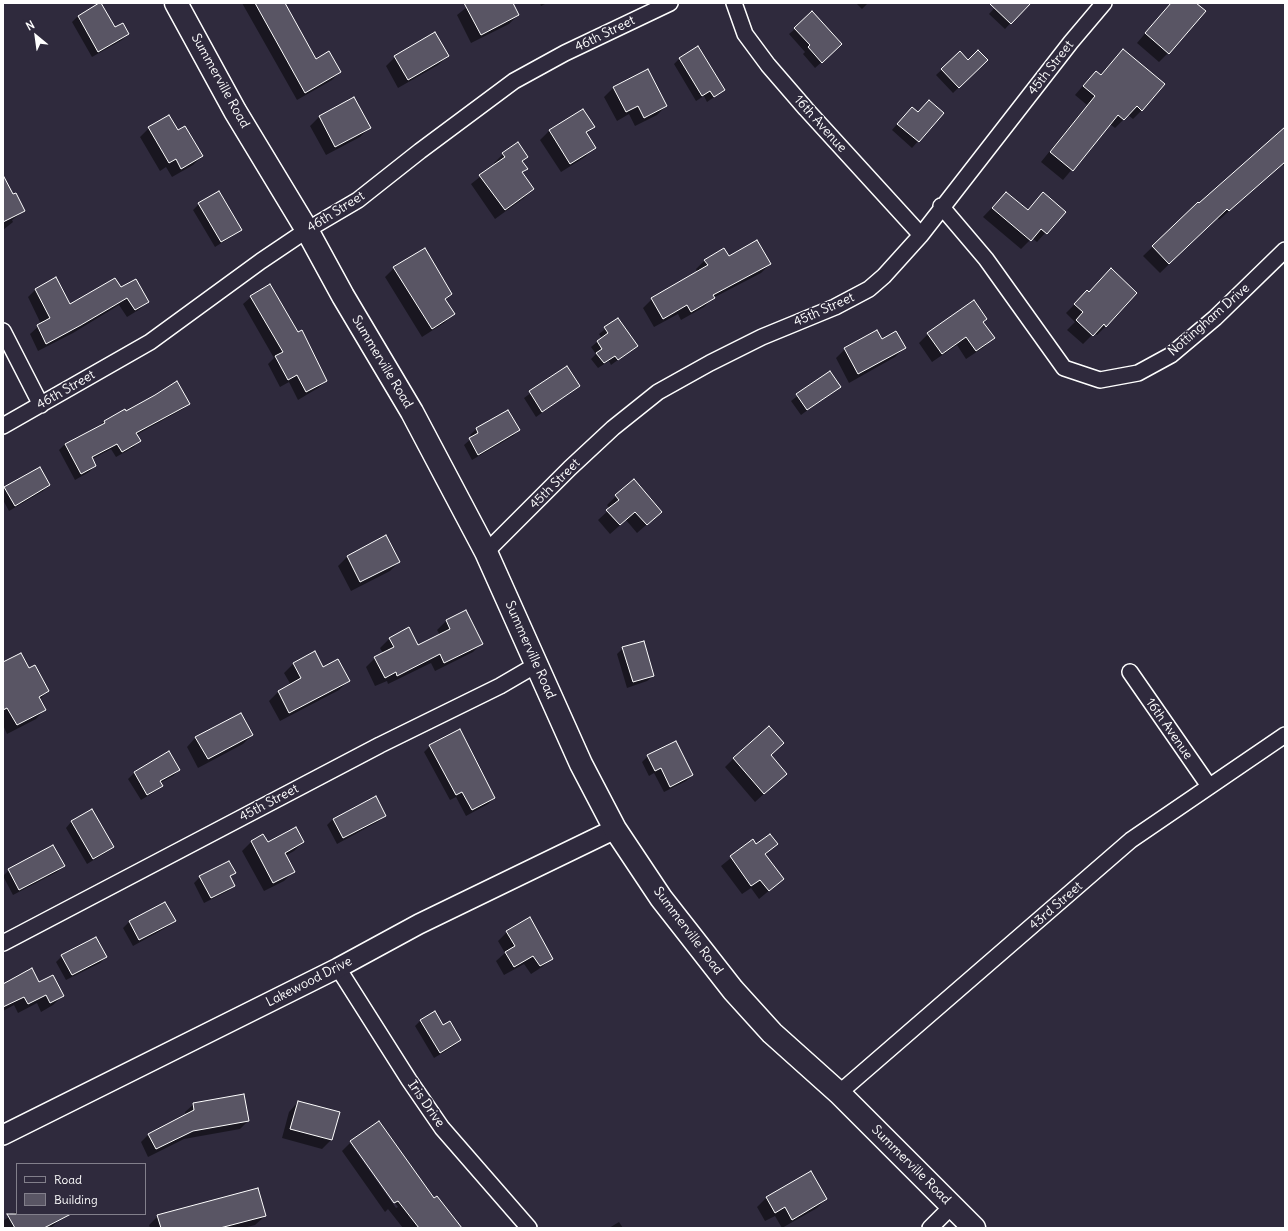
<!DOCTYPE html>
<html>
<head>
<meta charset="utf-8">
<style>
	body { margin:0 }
	#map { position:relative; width:1288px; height:1231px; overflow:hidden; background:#2f2a3d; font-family:Delius,sans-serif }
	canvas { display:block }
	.frame { position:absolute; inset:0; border:4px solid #fff; pointer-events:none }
	.legend { position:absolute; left:16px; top:1163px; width:130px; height:52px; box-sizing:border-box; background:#2f2a3d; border:1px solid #827f8b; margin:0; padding:5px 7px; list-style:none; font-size:12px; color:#fff }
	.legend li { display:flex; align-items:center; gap:8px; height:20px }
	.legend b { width:20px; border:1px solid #827f8b }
	.north { position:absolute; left:16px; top:16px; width:40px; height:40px; -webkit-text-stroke:3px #2f2a3d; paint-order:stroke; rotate:331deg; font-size:11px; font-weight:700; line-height:16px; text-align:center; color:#fff }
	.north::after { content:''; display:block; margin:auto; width:14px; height:18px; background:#fff; clip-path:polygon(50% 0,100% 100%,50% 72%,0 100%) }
</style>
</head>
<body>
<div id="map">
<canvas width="1288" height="1231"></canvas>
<div class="frame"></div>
<ul class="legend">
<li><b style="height:5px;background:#2f2a3d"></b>Road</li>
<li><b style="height:11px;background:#595564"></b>Building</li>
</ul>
<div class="north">N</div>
</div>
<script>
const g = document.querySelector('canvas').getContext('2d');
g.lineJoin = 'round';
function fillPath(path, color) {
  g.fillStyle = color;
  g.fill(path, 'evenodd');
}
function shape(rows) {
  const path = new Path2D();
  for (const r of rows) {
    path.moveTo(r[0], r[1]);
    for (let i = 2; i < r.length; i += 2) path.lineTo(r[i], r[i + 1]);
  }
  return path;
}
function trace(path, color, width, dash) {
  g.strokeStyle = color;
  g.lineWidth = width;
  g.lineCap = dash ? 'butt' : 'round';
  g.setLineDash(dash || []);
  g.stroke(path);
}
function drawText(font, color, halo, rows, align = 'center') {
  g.font = font + ' Delius,sans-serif';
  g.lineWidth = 3.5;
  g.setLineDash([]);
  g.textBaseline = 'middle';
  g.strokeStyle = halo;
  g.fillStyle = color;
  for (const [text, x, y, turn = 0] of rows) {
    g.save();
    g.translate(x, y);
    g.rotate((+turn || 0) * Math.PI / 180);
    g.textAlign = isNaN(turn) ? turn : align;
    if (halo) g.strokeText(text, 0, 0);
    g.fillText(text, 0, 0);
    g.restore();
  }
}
const shadow = shape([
	[242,3,284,3,316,60,340,72,332,80,297,100],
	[472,3,512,3,518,15,509,24,471,43,457,15],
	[540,3,547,3,541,6],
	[856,3,868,3,862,9],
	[999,3,1029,3,1005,29,989,14],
	[1171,3,1194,3,1168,53,1159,62,1137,43],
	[78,16,115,29,128,34,122,40,92,57,72,22],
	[795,29,835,50,815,68,803,54,805,52,789,34],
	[434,34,448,56,438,65,398,88,386,66,395,57],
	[1123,50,1142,110,1133,119,1128,115,1115,128,1110,124,1063,180,1041,162,1087,105,1075,95,1087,81,1100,75],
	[960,53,968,61,987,60,953,93,936,75],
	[680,58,724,90,707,102,704,96,696,101,674,64],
	[613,88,666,106,657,115,635,126,629,114,617,121,604,97],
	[354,99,369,128,360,137,326,155,310,126,319,117],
	[583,110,593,127,586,134,594,148,585,157,561,172,540,140,549,131],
	[917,113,943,113,912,148,892,130,906,114],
	[149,128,177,131,202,156,193,165,172,177,166,167,160,171,140,137],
	[1285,128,1285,167,1282,164,1219,220,1217,217,1160,273,1143,256,1198,203,1199,204],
	[503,154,527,157,522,162,526,168,522,173,533,189,524,198,495,219,471,184,495,165,494,163],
	[3,182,24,211,12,220,13,222,3,230],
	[1006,193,1027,211,1034,203,1064,212,1037,242,1032,238,1021,249,983,217],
	[199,204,240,229,234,235,215,247,193,210],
	[425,249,451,294,445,300,453,314,444,323,422,337,385,277,394,268],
	[729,258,770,264,761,273,713,298,704,307,681,320,678,314,654,327,643,308,652,299,697,272,696,269,705,260],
	[56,279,70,306,121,289,148,301,140,309,127,317,119,305,73,333,38,351,30,334,41,324,28,297,35,290],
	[1087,292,1106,326,1097,335,1094,333,1083,344,1067,330,1075,322,1066,313],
	[251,297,326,381,318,388,298,400,289,382,280,387,268,364,274,358,243,304],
	[973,302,982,322,993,338,984,347,966,359,957,345,932,362,919,343,928,334],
	[618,319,637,346,611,365,609,361,598,368,591,359,596,354,591,347,602,338,599,334],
	[882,340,904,348,895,357,849,383,836,358,845,349],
	[566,367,579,386,536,417,524,398],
	[829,372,839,387,801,415,791,401],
	[189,403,183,409,136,435,139,441,134,447,116,457,111,449,92,459,95,466,89,472,75,480,59,450,65,444,99,427,104,421,126,413],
	[508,411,519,430,513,436,472,460,464,445,472,438,470,435,476,429],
	[49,485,43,491,9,511,3,500,3,489,5,487],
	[616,496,661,512,637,533,626,520,610,534,598,520,610,509,607,505],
	[347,557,399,562,390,571,351,591,338,566],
	[466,611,482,643,473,652,435,671,431,663,388,684,387,681,375,686,366,667,375,658,383,653,380,648,389,639,417,646,440,635,437,630,446,621],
	[623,648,653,676,647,681,627,688,617,654],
	[314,652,323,668,348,681,339,690,280,721,269,701,278,692,291,685,284,673,293,664],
	[3,663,28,669,48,691,39,700,45,709,36,719,7,734,3,725],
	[252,735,243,744,198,768,187,747,196,737],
	[675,742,692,775,686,781,664,792,654,773,649,776,642,762,648,756],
	[430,746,494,798,488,804,466,816,456,797,450,800,424,752],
	[169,753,179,770,173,776,160,783,162,785,156,791,141,800,128,779,134,773],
	[770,755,777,782,755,802,725,767,734,758],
	[92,810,113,846,107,852,87,864,66,828,71,822],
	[385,815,379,821,337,844,327,825,333,819],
	[753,840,756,845,776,844,765,855,783,879,759,899,751,888,742,894,721,866],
	[251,842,267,843,303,842,294,851,285,856,293,872,284,881,264,891,242,851],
	[63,866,57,872,13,895,3,876,9,870],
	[235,873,229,878,234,886,228,891,204,903,194,883,200,877],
	[165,903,174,921,169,926,133,946,123,928,129,922],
	[530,918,552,958,542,967,531,974,524,964,504,975,496,961,505,953,498,941,507,932],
	[62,956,106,957,100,963,66,980,56,962],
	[39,983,62,996,53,1005,41,1012,37,1003,18,1013,14,1005,3,1011,3,985],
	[421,1020,443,1026,460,1040,454,1046,434,1058,415,1026],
	[298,1102,331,1140,322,1149,282,1138,289,1112],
	[194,1104,248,1121,240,1129,184,1139,148,1157,141,1142,149,1134,186,1116,185,1112],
	[378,1122,434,1200,461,1228,403,1228,388,1209,385,1212,342,1151,350,1143,396,1208,398,1207,350,1142],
	[811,1172,826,1199,817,1208,782,1228,775,1216,765,1221,757,1207,766,1198],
	[17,1211,17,1214,58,1214,60,1219,51,1228,3,1228,3,1221],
	[158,1216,265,1216,255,1225,243,1228,150,1228,149,1225],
	[619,1222,623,1228,609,1228]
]);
const building = shape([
	[99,3,101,3,115,27,123,23,129,34,98,52,78,16,99,3],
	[255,3,285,3,316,59,329,51,341,72,305,93,255,3],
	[464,3,513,3,519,15,481,35,464,3],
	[989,3,1031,3,1011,24,989,3],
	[1171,3,1196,3,1206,11,1169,54,1145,33,1171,3],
	[812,11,842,44,822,63,808,47,810,45,794,28,812,11],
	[435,32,449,56,408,80,394,56,435,32],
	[698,46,725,90,714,97,710,91,702,96,679,58,698,46],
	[1123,49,1165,84,1142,111,1137,106,1124,120,1118,115,1073,171,1050,152,1095,96,1083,86,1096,71,1101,75,1123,49],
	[978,50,988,60,959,88,941,69,960,51,968,60,978,50],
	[648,69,667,106,644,118,638,106,626,112,613,87,648,69],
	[354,97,371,128,335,147,319,116,354,97],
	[929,100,944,113,919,142,897,124,912,107,918,112,929,100],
	[583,109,595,127,586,132,596,148,570,164,549,130,583,109],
	[169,115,178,130,185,126,203,156,181,169,176,159,169,163,148,127,169,115],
	[1285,127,1285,162,1229,211,1227,209,1169,264,1152,246,1198,202,1199,203,1285,127],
	[518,142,528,157,522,161,528,169,522,172,534,189,505,210,479,175,505,157,502,153,518,142],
	[3,175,13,194,16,193,25,211,3,222,3,175],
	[219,191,242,230,221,242,198,203,219,191],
	[1006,192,1028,210,1043,192,1066,212,1047,234,1041,229,1031,241,992,208,1006,192],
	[757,240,771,264,713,295,715,298,691,312,687,305,663,319,651,298,708,265,704,260,724,248,729,256,757,240],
	[425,248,452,294,445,299,455,314,432,329,393,267,425,248],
	[1111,268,1137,293,1106,327,1104,324,1093,336,1076,320,1083,312,1074,304,1087,290,1089,292,1111,268],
	[56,277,70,304,115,278,121,287,136,279,149,302,135,310,127,298,81,325,46,344,37,325,50,318,35,289,56,277],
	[270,284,298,332,302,330,327,381,306,392,297,375,288,380,275,356,283,352,250,296,270,284],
	[974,300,987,319,983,322,995,338,976,351,966,337,942,354,927,333,974,300],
	[618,318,638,346,618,360,615,356,604,363,596,353,602,349,597,341,608,333,604,327,618,318],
	[877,330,882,339,896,331,906,348,858,374,844,348,877,330],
	[567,366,580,386,542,412,529,391,567,366],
	[830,371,841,387,807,410,796,394,830,371],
	[177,381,190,404,136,433,141,441,122,452,117,444,92,457,96,466,81,474,65,444,105,423,104,421,125,409,126,411,155,395,177,381],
	[508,410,520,430,478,455,469,438,478,433,476,428,508,410],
	[40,467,50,485,15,506,4,487,40,467],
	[634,479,662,512,647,525,635,512,620,525,606,510,619,500,615,495,634,479],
	[386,535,400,562,360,582,347,556,386,535],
	[466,610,483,644,444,663,440,654,397,676,396,672,385,678,374,657,394,647,389,638,409,627,418,645,450,629,446,620,466,610],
	[644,641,654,676,633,682,622,647,644,641],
	[315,651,323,667,338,659,350,681,289,713,278,691,301,678,293,663,315,651],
	[21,653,29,668,35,665,49,691,39,697,46,710,17,725,7,708,3,710,3,662,21,653],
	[241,713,253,735,208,759,195,737,241,713],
	[769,726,784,743,771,755,787,774,764,794,733,758,769,726],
	[460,729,495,798,472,810,462,792,456,795,429,745,460,729],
	[676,741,693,775,670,787,661,768,655,771,647,755,676,741],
	[169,751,180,770,160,781,163,786,147,795,134,772,169,751],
	[376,796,386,816,343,838,333,819,376,796],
	[92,809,114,847,93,859,71,821,92,809],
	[296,827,304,842,285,853,295,872,273,883,251,841,263,834,268,842,296,827],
	[770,834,778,844,765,854,784,879,769,891,760,880,751,886,730,856,753,839,756,844,770,834],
	[53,845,65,866,19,890,8,869,53,845],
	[229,861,236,873,230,876,235,886,211,898,199,876,229,861],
	[165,902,176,921,139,940,129,921,165,902],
	[530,917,553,959,540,966,533,956,514,967,505,952,515,946,506,931,530,917],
	[96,937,107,957,72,975,61,955,96,937],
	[32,968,39,982,53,975,64,996,50,1003,46,995,28,1004,24,997,3,1007,3,984,32,968],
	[435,1011,443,1025,450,1021,461,1040,440,1053,420,1020,435,1011],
	[244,1094,249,1121,193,1131,156,1149,148,1134,194,1110,193,1103,244,1094],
	[298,1101,340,1112,332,1140,290,1129,298,1101],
	[379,1121,434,1198,437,1196,462,1228,419,1228,398,1201,394,1203,350,1141,379,1121],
	[811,1171,827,1199,792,1220,785,1207,775,1213,766,1197,811,1171],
	[258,1188,266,1216,220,1228,161,1228,157,1215,258,1188],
	[7,1214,71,1214,44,1228,15,1228,7,1214]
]);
const minor = shape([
	[734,3,745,34,768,65,806,109,921,235],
	[941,206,986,259,1064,368,1100,380,1138,373,1171,355,1215,318,1285,250],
	[3,331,41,405],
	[3,426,150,342,261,261,307,230,358,200,420,151,514,81,565,53,670,3],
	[486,552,570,468,613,428,658,392,710,363,762,337,835,307,869,289,884,276,921,235,1071,42,1104,3],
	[1130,672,1209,786],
	[3,943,380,745,500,686,536,665],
	[338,968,409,1080,442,1128,529,1228],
	[839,1093,1131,840,1285,735],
	[930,1228,952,1206]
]);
const tertiary = shape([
	[3,1135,338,968,419,924,615,829]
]);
const secondary = shape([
	[176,3,235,111,307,230,343,296,412,412,486,552,581,764,615,829,661,898,733,990,772,1033,839,1093,974,1228]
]);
const streetNames = [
	["46th Street",605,34,-26],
	["45th Street",1051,68,-52],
	["Summerville Road",220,81,61],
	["16th Avenue",820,124,48],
	["46th Street",336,212,-32],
	["45th Street",824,310,-24],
	["Nottingham Drive",1209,320,-41],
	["Summerville Road",382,362,59],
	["46th Street",66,390,-30],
	["45th Street",555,484,-45],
	["Summerville Road",530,650,66],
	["16th Avenue",1169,729,55],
	["45th Street",269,803,-28],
	["43rd Street",1056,906,-41],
	["Summerville Road",688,931,53],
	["Lakewood Drive",309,982,-27],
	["Iris Drive",426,1104,55],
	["Summerville Road",911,1165,45]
];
fillPath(shadow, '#0007');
fillPath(building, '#595564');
trace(building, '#fff', 1);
trace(minor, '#fff', 18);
trace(tertiary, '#fff', 22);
trace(secondary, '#fff', 25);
trace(minor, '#2f2a3d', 15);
trace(tertiary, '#2f2a3d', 19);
trace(secondary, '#2f2a3d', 22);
drawText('13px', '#fff', '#2f2a3d', streetNames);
</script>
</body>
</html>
